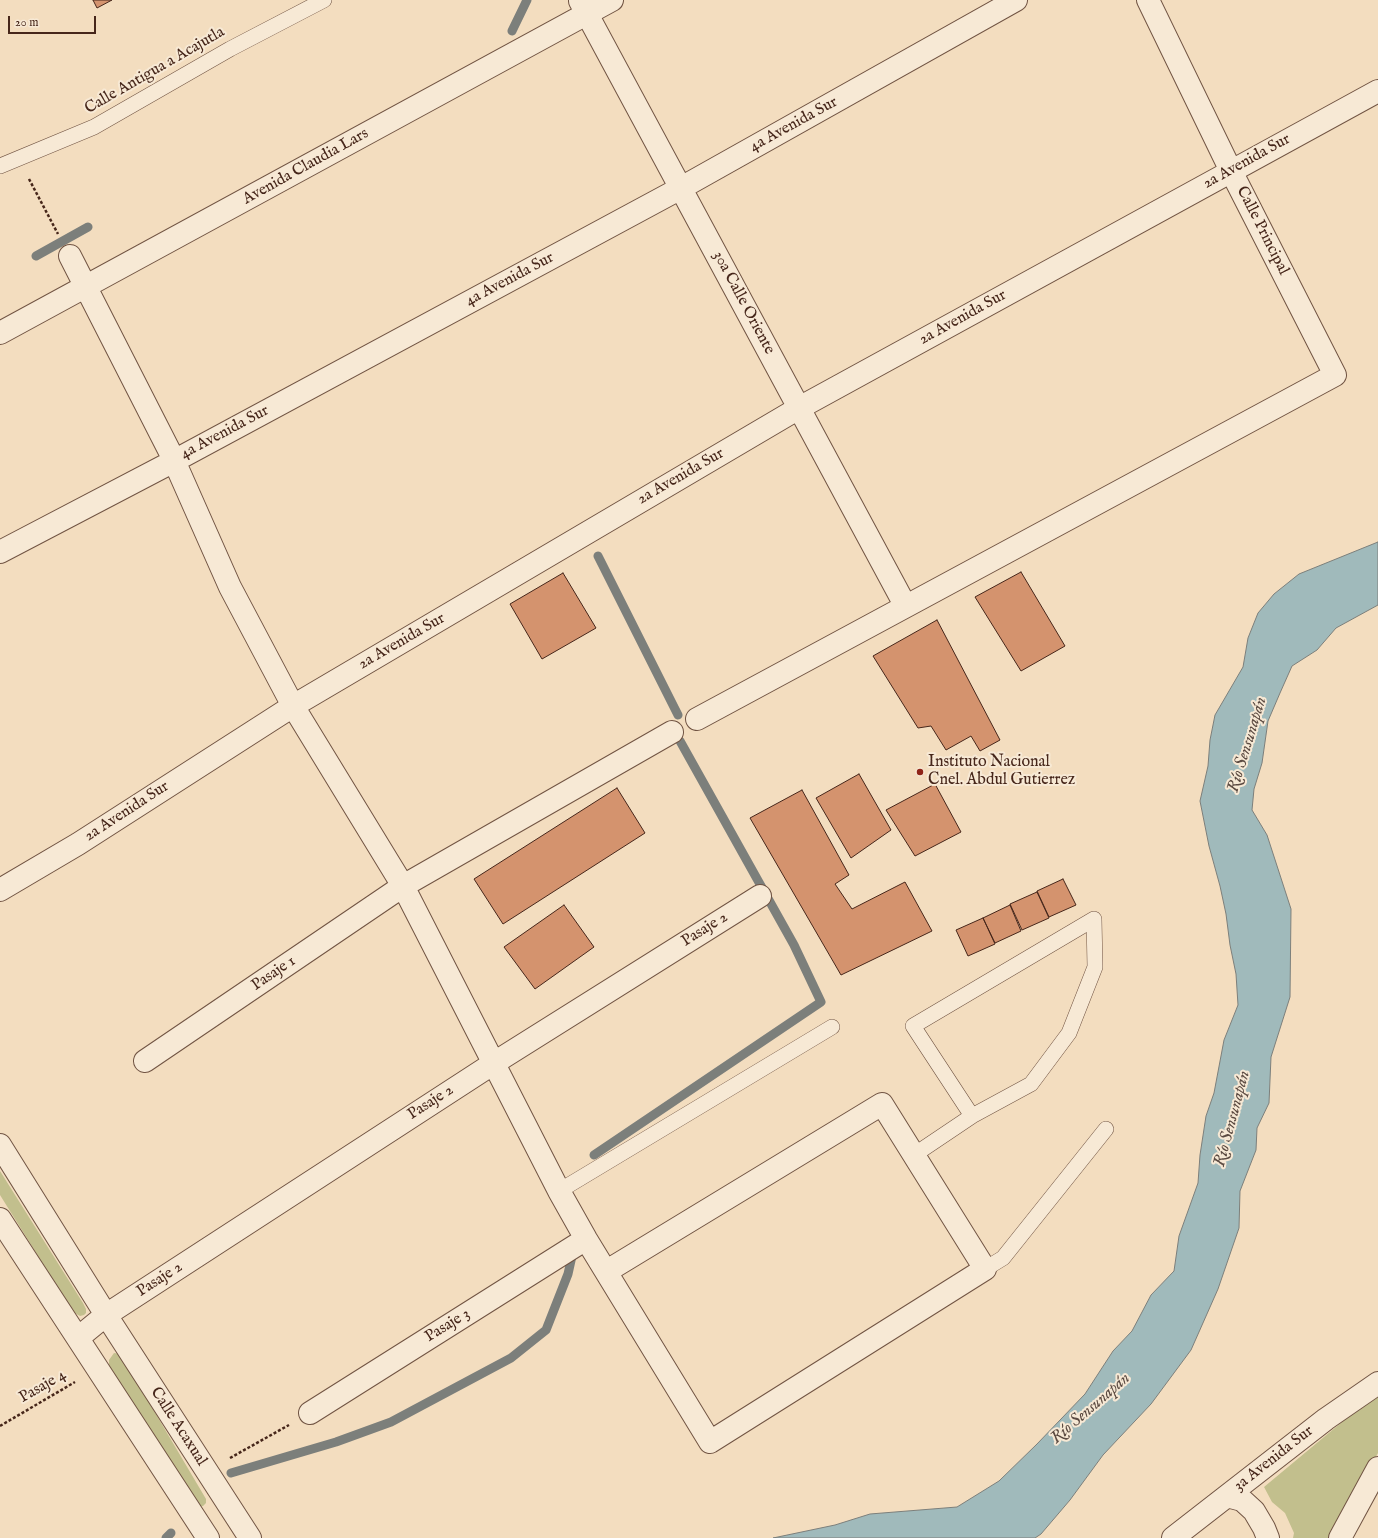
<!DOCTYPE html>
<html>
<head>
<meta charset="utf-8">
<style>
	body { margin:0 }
	#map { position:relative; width:1378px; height:1538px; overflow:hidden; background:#f3ddbf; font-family:"IM FELL English",serif }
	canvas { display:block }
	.scale { position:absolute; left:8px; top:16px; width:88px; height:18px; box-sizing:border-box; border:2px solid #46261a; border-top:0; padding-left:5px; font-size:12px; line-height:14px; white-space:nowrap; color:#46261a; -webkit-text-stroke:3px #f7e9d5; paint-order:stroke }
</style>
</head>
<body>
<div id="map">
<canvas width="1378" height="1538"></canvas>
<div class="scale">20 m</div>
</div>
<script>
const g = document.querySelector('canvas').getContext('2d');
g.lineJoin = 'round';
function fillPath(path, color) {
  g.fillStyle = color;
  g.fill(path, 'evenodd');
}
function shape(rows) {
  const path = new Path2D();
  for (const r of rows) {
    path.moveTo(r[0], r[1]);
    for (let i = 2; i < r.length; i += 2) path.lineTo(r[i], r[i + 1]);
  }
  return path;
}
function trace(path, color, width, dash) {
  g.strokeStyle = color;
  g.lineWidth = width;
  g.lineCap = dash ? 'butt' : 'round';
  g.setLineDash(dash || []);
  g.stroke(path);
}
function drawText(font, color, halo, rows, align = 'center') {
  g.font = font + ' "IM FELL English",serif';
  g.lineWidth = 4;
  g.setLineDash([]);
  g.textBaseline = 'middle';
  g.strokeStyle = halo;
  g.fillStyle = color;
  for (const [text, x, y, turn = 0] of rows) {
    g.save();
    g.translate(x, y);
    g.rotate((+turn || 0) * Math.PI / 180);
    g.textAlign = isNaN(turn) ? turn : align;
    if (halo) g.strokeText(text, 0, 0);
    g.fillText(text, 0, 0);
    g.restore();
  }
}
const green = shape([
	[0,1171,83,1303,86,1309,86,1313,84,1315,80,1316,73,1312,0,1195],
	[114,1353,120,1354,124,1360,206,1499,206,1503,203,1506,199,1507,195,1503,109,1365,109,1360],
	[1378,1392,1378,1453,1332,1538,1293,1538,1294,1533,1285,1513,1272,1502,1264,1487]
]);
const water = shape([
	[1378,542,1378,605,1336,628,1317,650,1292,666,1280,693,1268,721,1262,763,1254,789,1252,810,1267,835,1291,909,1290,997,1271,1057,1269,1103,1257,1128,1256,1150,1240,1191,1239,1228,1218,1289,1191,1350,1151,1404,1103,1455,1070,1500,1041,1534,1035,1538,773,1538,835,1525,870,1514,957,1507,999,1481,1037,1444,1085,1394,1113,1351,1132,1331,1151,1295,1174,1271,1179,1236,1198,1183,1200,1155,1206,1116,1214,1093,1224,1040,1238,1005,1236,974,1230,945,1226,914,1220,886,1209,846,1200,801,1208,766,1210,740,1215,715,1243,667,1248,638,1258,613,1274,594,1299,574,1378,542]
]);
const stream = shape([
	[512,31,527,0],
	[36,256,88,227],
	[598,556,678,715],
	[594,1155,821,1002,794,945,680,741],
	[231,1473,336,1442,391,1422,511,1358,546,1330,568,1274,572,1256],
	[166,1538,171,1533]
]);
const building = shape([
	[93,0,112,0,97,8,93,0],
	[1021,572,1065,646,1021,671,975,597,1021,572],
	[563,573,596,628,542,659,510,604,563,573],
	[937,620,1000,740,980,751,971,736,946,750,931,726,918,728,873,656,937,620],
	[859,774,891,830,851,858,816,798,859,774],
	[935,784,961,832,915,856,886,810,935,784],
	[617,788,645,833,503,924,474,879,617,788],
	[802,790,849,875,835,884,852,909,905,882,932,931,841,975,750,818,802,790],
	[1063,879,1076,905,1049,917,1037,891,1063,879],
	[1037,892,1049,918,1022,930,1010,904,1037,892],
	[564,905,594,947,535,989,504,947,564,905],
	[1010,905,1021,931,995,943,983,918,1010,905],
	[983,918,995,944,968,956,956,930,983,918]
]);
const path = shape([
	[29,179,58,234],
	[0,1426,75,1382],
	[230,1458,289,1425]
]);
const service = shape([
	[0,166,94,127,230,49,324,0],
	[914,1155,972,1116,913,1026,1094,919,1095,967,1069,1033,1031,1084,972,1116],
	[559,1191,832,1027],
	[985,1269,1003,1258,1106,1129]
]);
const minor = shape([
	[580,1,905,605],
	[70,256,172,456,230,587,293,706,403,886,559,1191,586,1239,710,1442,985,1269,882,1104,607,1271],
	[0,333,612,0],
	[0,552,174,461,681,188,1016,0],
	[697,719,1335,375,1231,171,1148,0],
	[0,890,78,844,293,706,799,408,1378,91],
	[145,1061,403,886,672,732],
	[0,1145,106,1315,250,1538],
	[0,1219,208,1538],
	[78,1338,106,1315,494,1063,760,896],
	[310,1413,586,1239],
	[1227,1496,1242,1500,1254,1511,1264,1528,1268,1538],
	[1173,1538,1326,1419,1378,1383],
	[1340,1538,1378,1468]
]);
const markers = [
	[920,772,4,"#8f2418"]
];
const streetNames = [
	["Calle Antigua a Acajutla",155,71,-30],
	["4a Avenida Sur",794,125,-29],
	["2a Avenida Sur",1247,162,-29],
	["Avenida Claudia Lars",306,167,-29],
	["Calle Principal",1262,231,63],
	["4a Avenida Sur",510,280,-28],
	["30a Calle Oriente",743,303,62],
	["2a Avenida Sur",963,318,-29],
	["4a Avenida Sur",225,433,-28],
	["2a Avenida Sur",681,477,-30],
	["2a Avenida Sur",402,642,-30],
	["2a Avenida Sur",127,812,-33],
	["Pasaje 2",705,930,-32],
	["Pasaje 1",274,974,-34],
	["Pasaje 2",431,1103,-33],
	["Pasaje 2",160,1280,-33],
	["Pasaje 3",448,1326,-32],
	["Pasaje 4",43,1387,-30],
	["Calle Acaxual",178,1427,57],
	["3a Avenida Sur",1274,1459,-38]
];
const poiNames = [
	["Instituto Nacional",928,763],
	["Cnel. Abdul Gutierrez",928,781]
];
const waterNames = [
	["Río Sensunapán",1248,745,-73],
	["Río Sensunapán",1233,1119,-75],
	["Río Sensunapán",1091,1409,-41]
];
fillPath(green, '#c2bf8d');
fillPath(water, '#a0babb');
trace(water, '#7c7f7b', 1);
trace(stream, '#7c7f7b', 9);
fillPath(building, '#d4936e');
trace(building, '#46261a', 1);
trace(service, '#715443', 16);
trace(minor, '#715443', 24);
trace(path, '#46261a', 2.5, [3, 2]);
trace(service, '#f7e9d5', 15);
trace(minor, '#f7e9d5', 22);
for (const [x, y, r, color] of markers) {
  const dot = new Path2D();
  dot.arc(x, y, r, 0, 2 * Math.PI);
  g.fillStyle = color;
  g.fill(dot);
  trace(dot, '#f7e9d5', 1.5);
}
drawText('16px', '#46261a', '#f7e9d5', streetNames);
drawText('16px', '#46261a', '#f7e9d5', poiNames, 'left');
drawText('italic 17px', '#5c4b42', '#f7e9d5', waterNames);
</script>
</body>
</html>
